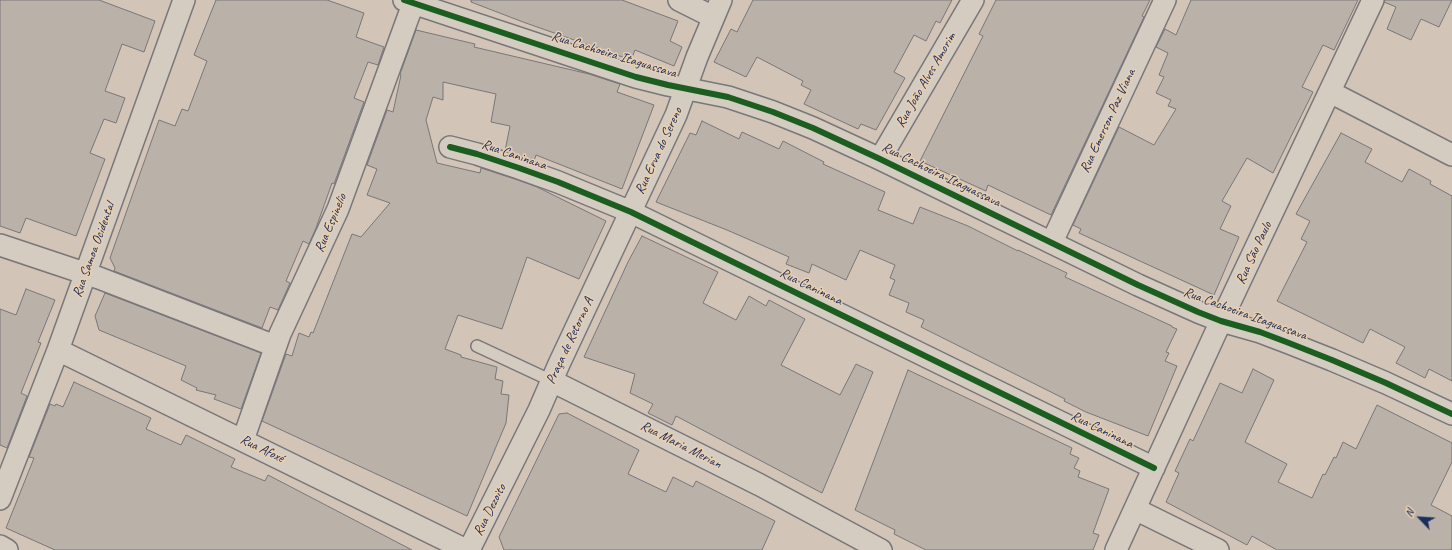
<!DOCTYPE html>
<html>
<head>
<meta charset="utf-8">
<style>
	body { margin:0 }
	#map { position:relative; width:1452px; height:550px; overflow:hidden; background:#d2c4b6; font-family:Caveat,sans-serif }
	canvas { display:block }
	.north { position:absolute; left:1400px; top:498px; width:40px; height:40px; -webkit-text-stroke:3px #e9cfb0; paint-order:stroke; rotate:295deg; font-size:11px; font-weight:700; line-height:16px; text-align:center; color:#1b2f5e }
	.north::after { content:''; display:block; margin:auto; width:14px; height:18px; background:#1b2f5e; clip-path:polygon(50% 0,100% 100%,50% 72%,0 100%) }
</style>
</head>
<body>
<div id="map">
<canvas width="1452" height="550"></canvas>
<div class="north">N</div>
</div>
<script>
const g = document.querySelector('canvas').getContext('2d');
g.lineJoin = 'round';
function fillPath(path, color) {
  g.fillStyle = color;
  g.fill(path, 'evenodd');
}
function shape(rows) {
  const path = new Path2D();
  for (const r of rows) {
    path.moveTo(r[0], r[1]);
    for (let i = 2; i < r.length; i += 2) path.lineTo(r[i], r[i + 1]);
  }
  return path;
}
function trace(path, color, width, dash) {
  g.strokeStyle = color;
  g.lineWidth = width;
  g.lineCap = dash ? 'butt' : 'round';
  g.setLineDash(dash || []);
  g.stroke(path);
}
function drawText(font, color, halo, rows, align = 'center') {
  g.font = font + ' Caveat,sans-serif';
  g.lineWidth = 3;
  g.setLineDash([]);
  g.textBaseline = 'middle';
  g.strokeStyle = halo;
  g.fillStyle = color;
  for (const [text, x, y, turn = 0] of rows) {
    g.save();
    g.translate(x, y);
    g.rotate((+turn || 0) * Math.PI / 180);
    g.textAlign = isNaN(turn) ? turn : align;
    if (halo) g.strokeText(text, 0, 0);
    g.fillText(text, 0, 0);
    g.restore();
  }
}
const building = shape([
	[0,0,99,0,155,21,144,52,122,44,105,91,125,98,116,123,104,119,90,153,105,159,76,236,26,218,20,233,0,226,0,0],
	[216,0,327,0,364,13,356,37,384,47,378,65,368,62,354,98,364,102,334,184,332,183,316,228,309,244,303,241,286,281,290,283,278,310,270,307,262,328,114,271,115,268,110,258,159,120,175,126,182,109,188,111,207,61,194,55,216,0],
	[471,0,622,0,678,21,670,41,682,47,674,66,635,50,631,60,523,22,471,2,471,0],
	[753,0,952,0,940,23,936,21,926,41,914,35,894,72,905,78,876,130,861,124,858,129,804,104,811,90,801,85,803,81,757,57,746,77,714,62,731,29,737,32,753,0],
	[996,0,1150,0,1142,16,1144,17,1051,215,988,185,986,191,920,161,983,36,979,34,996,0],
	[1191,0,1358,0,1334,50,1323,45,1302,87,1313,92,1273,173,1247,158,1222,201,1231,206,1220,229,1239,237,1214,295,1079,233,1081,229,1073,225,1119,127,1154,145,1176,109,1168,106,1171,100,1156,93,1164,77,1159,75,1168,53,1156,47,1165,29,1176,35,1191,0],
	[1385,0,1452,0,1439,27,1421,19,1411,40,1387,29,1396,7,1384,2,1385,0],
	[416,30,475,44,474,47,589,74,620,84,617,92,654,105,622,189,536,155,534,161,505,151,510,126,491,122,496,94,443,82,443,100,433,97,426,120,437,163,480,173,481,168,515,179,537,187,606,221,579,279,527,257,502,329,458,315,445,349,461,355,461,357,497,367,495,379,503,381,501,394,509,395,506,423,467,516,262,421,286,354,292,356,299,333,309,337,311,332,313,333,352,234,361,237,390,203,367,195,377,169,367,165,387,110,393,112,401,75,400,74,416,30],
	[702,121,739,139,742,132,779,149,783,141,824,162,823,164,885,192,878,210,913,224,920,207,968,226,1018,251,1018,250,1067,273,1065,277,1172,326,1172,327,1177,329,1166,352,1169,353,1165,361,1177,366,1148,436,1086,412,1064,401,1065,399,921,327,924,320,906,312,909,303,889,295,895,280,890,278,895,265,860,250,846,280,812,264,809,273,786,264,789,257,727,230,656,202,690,133,696,135,702,121],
	[1341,133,1372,149,1365,162,1402,182,1409,169,1431,181,1430,184,1452,196,1452,381,1429,369,1425,378,1396,363,1405,347,1370,329,1363,343,1277,301,1307,242,1301,239,1310,221,1296,214,1341,133],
	[642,236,718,272,703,303,736,320,749,296,766,306,769,300,805,319,781,365,840,395,856,364,873,372,822,493,676,416,672,425,648,413,653,404,630,393,635,374,584,357,628,262,642,236],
	[26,289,55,300,38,342,41,343,21,393,27,396,7,448,0,445,0,309,16,315,26,289],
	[105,293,261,353,241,409,214,399,216,395,196,390,197,388,181,380,186,366,99,330,95,316,105,293],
	[1253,369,1274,380,1245,442,1287,464,1278,482,1312,498,1323,474,1325,475,1334,457,1336,458,1343,442,1356,449,1377,405,1452,443,1452,462,1431,505,1452,516,1452,550,1277,550,1252,536,1247,545,1166,502,1179,473,1175,471,1190,439,1193,441,1220,383,1242,393,1253,369],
	[908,370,1072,448,1070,454,1079,458,1074,468,1080,471,1078,477,1109,489,1093,533,1099,535,1093,550,926,550,894,534,895,530,855,510,908,370],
	[74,382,151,418,146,429,181,445,186,435,235,459,231,467,265,481,268,475,412,550,55,550,6,528,34,458,29,457,50,404,55,406,56,404,63,407,74,382],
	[567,413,639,450,628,474,666,492,673,477,693,487,696,481,775,521,762,550,504,550,499,537,559,414,567,413]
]);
const service = shape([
	[477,346,552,381]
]);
const minor = shape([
	[404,0,636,77,668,85,728,97,773,112,813,128,880,159,1138,285,1198,312,1221,321,1260,332,1289,343,1332,360,1386,383,1452,414],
	[679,0,713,17],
	[1330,92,1452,155],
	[450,147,477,154,519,168,558,182,631,212,1154,468],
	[880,159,973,0],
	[1052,242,1165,0],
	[0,245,99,278,275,346],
	[58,350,466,550],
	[552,381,760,485,881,550],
	[243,440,280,334,338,209,413,4],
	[0,499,58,350,184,0],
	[1135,509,1218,550],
	[0,546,7,550],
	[469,550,539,410,559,364,676,115,697,57,721,0],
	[1116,550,1221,321,1373,0]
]);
const cycleway = shape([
	[404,0,636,77,668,85,728,97,773,112,813,128,880,159,1138,285,1198,312,1221,321,1260,332,1289,343,1332,360,1386,383,1452,414],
	[450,147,477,154,519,168,558,182,631,212,1154,468]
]);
const streetNames = [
	["Rua Cachoeira Itaguassava",614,55,17],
	["Rua João Alves Amorim",926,80,-60],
	["Rua Emerson Paz Viana",1108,121,-65],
	["Rua Erva do Sereno",659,151,-65],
	["Rua Caninana",514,155,19],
	["Rua Cachoeira Itaguassava",941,175,26],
	["Rua Espinelio",331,223,-67],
	["Rua Samoa Ocidental",94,250,-70],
	["Rua São Paulo",1254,253,-65],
	["Rua Caninana",811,287,26],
	["Rua Cachoeira Itaguassava",1245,314,20],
	["Praça de Retorno A",570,341,-65],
	["Rua Caninana",1102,430,26],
	["Rua Maria Merian",681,445,27],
	["Rua Afoxé",262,449,26],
	["Rua Dezoito",490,510,-63]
];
fillPath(building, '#bab1a9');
trace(building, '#79777a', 1);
trace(service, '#79777a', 14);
trace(minor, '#79777a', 24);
trace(service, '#d5ccc1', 11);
trace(minor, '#d5ccc1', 21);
trace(cycleway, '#1b5e20', 6);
drawText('14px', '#1b2f5e', '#e9cfb0', streetNames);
</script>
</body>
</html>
